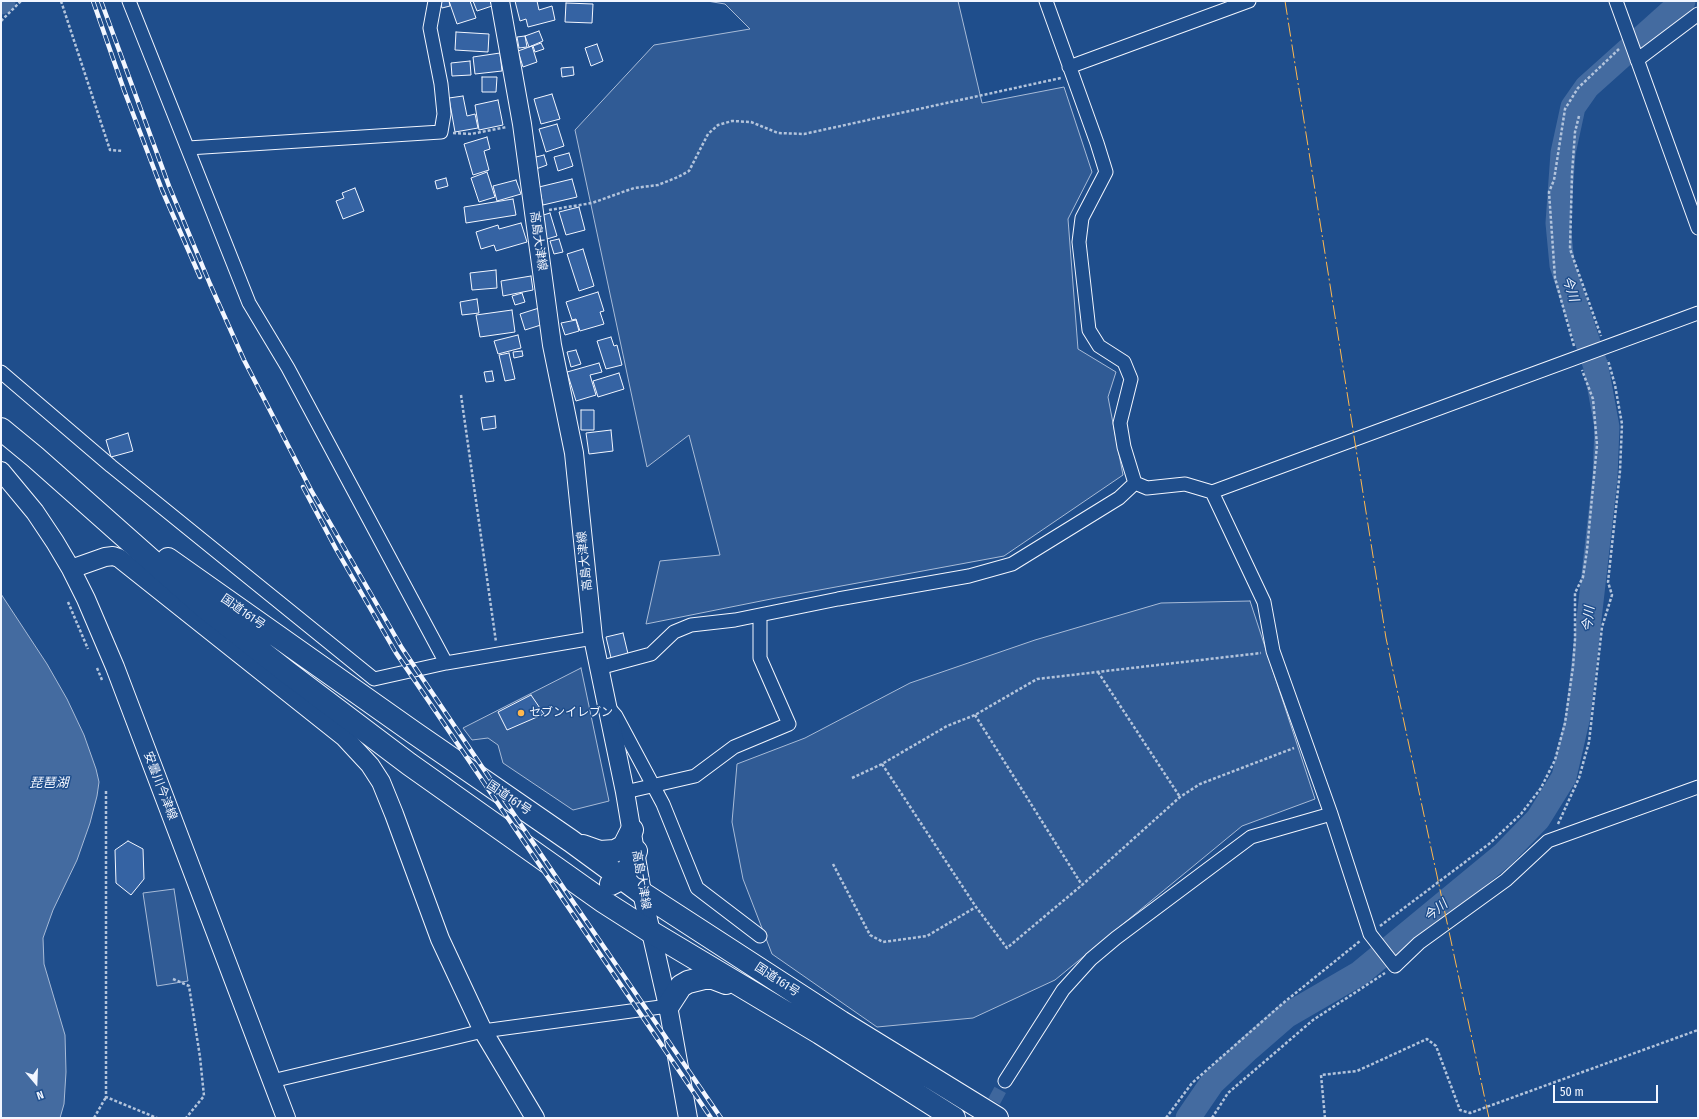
<!DOCTYPE html>
<html>
<head>
<meta charset="utf-8">
<style>
	body { margin:0 }
	#map { position:relative; width:1699px; height:1119px; overflow:hidden; background:#1f4e8c; font-family:"Fira Sans Condensed",sans-serif }
	canvas { display:block }
	.frame { position:absolute; inset:0; border:2px solid #f2f6ff; pointer-events:none }
	.north { position:absolute; left:16px; top:1063px; width:40px; height:40px; -webkit-text-stroke:3px #1f4e8c; paint-order:stroke; rotate:161deg; font-size:11px; font-weight:700; line-height:16px; text-align:center; color:#f2f6ff }
	.north::after { content:''; display:block; margin:auto; width:14px; height:18px; background:#f2f6ff; clip-path:polygon(50% 0,100% 100%,50% 72%,0 100%) }
	.scale { position:absolute; left:1553px; top:1085px; width:105px; height:18px; box-sizing:border-box; border:2px solid #f2f6ff; border-top:0; padding-left:5px; font-size:12px; line-height:14px; white-space:nowrap; color:#f2f6ff; -webkit-text-stroke:3px #1f4e8c; paint-order:stroke }
</style>
</head>
<body>
<div id="map">
<canvas width="1699" height="1119"></canvas>
<div class="frame"></div>
<div class="north">N</div>
<div class="scale">50 m</div>
</div>
<script>
const g = document.querySelector('canvas').getContext('2d');
g.lineJoin = 'round';
function fillPath(path, color) {
  g.fillStyle = color;
  g.fill(path, 'evenodd');
}
function shape(rows) {
  const path = new Path2D();
  for (const r of rows) {
    path.moveTo(r[0], r[1]);
    for (let i = 2; i < r.length; i += 2) path.lineTo(r[i], r[i + 1]);
  }
  return path;
}
function trace(path, color, width, dash) {
  g.strokeStyle = color;
  g.lineWidth = width;
  g.lineCap = dash ? 'butt' : 'round';
  g.setLineDash(dash || []);
  g.stroke(path);
}
function drawText(font, color, halo, rows, align = 'center') {
  g.font = font + ' "Fira Sans Condensed","Noto Sans JP",sans-serif';
  g.lineWidth = 3;
  g.setLineDash([]);
  g.textBaseline = 'middle';
  g.strokeStyle = halo;
  g.fillStyle = color;
  for (const [text, x, y, turn = 0] of rows) {
    g.save();
    g.translate(x, y);
    g.rotate((+turn || 0) * Math.PI / 180);
    g.textAlign = isNaN(turn) ? turn : align;
    if (halo) g.strokeText(text, 0, 0);
    g.fillText(text, 0, 0);
    g.restore();
  }
}
const built = shape([
	[707,1,958,1,982,103,1064,87,1092,172,1068,219,1078,349,1116,372,1108,397,1123,475,1004,556,776,598,646,624,660,561,720,555,689,435,647,467,575,130,654,45,750,29,725,4,707,1],
	[1250,601,1315,799,1242,826,1055,980,973,1018,877,1027,772,954,743,879,732,822,737,764,805,738,910,683,1035,640,1161,603,1250,601],
	[581,668,609,801,573,810,503,763,498,745,488,738,472,740,463,728,581,668],
	[174,889,188,981,157,986,143,893,174,889]
]);
const water = shape([
	[1,594,47,664,67,699,84,735,96,769,99,782,97,796,90,823,77,860,53,910,43,938,44,964,65,1035,66,1072,64,1104,60,1118,1,1118,1,594]
]);
const river = shape([
	[1,2,3,1],
	[1188,1118,1212,1083,1248,1049,1286,1016,1360,973,1503,855,1538,819,1564,777,1578,716,1605,478,1607,427,1596,367,1562,265,1558,223,1563,153,1573,107,1587,87,1683,1]
]);
const building = shape([
	[440,1,449,1,450,6,442,8,440,1],
	[449,1,470,1,476,18,457,24,449,1],
	[473,1,490,1,492,6,477,11,473,1],
	[515,1,537,1,539,10,552,6,555,20,528,27,526,19,520,21,515,1],
	[566,3,593,4,592,23,565,22,566,3],
	[539,31,543,41,529,47,525,36,539,31],
	[456,32,489,34,488,52,455,50,456,32],
	[525,36,527,47,519,48,517,37,525,36],
	[541,43,544,49,535,52,533,46,541,43],
	[597,44,603,61,591,66,585,48,597,44],
	[532,46,537,62,523,67,518,51,532,46],
	[500,53,502,71,475,74,473,57,500,53],
	[470,61,471,75,452,76,451,63,470,61],
	[573,67,574,75,562,77,561,68,573,67],
	[482,77,497,77,496,92,482,92,482,77],
	[552,94,560,119,541,124,534,99,552,94],
	[463,96,467,116,475,114,478,128,455,132,449,98,463,96],
	[498,100,503,125,479,130,475,105,498,100],
	[557,124,564,146,546,152,539,129,557,124],
	[487,137,490,149,484,151,489,170,473,175,464,144,487,137],
	[569,153,573,166,558,171,554,157,569,153],
	[544,155,547,165,536,169,532,158,544,155],
	[487,172,495,197,479,202,471,178,487,172],
	[446,178,448,186,437,189,435,181,446,178],
	[572,179,577,197,543,205,539,187,572,179],
	[516,180,521,194,497,201,493,186,516,180],
	[355,188,364,211,343,219,336,201,344,198,342,193,355,188],
	[513,199,516,215,466,223,464,207,513,199],
	[579,207,585,230,566,235,559,212,579,207],
	[550,213,557,236,547,239,540,216,550,213],
	[521,223,527,242,496,251,494,245,481,249,476,232,498,225,499,229,521,223],
	[559,239,563,252,554,254,550,241,559,239],
	[583,249,594,286,579,291,567,254,583,249],
	[496,270,497,288,472,290,470,273,496,270],
	[531,276,533,290,503,296,501,281,531,276],
	[598,292,604,311,600,312,604,324,580,331,576,319,572,320,566,302,598,292],
	[522,293,525,302,515,305,512,296,522,293],
	[477,299,479,313,462,315,460,302,477,299],
	[539,308,544,324,525,330,520,314,539,308],
	[512,310,515,332,480,337,476,315,512,310],
	[576,320,579,331,565,335,561,323,576,320],
	[518,335,521,348,498,354,494,341,518,335],
	[611,337,614,346,617,345,622,365,606,369,597,341,611,337],
	[576,350,581,364,571,367,567,352,576,350],
	[522,351,523,356,514,358,513,352,522,351],
	[509,353,515,379,505,381,499,355,509,353],
	[599,363,602,372,590,375,596,395,576,401,567,372,599,363],
	[492,371,494,381,486,382,484,372,492,371],
	[619,373,624,389,598,397,593,381,619,373],
	[581,410,594,410,594,430,581,430,581,410],
	[495,416,496,428,483,430,481,418,495,416],
	[611,430,613,451,589,454,586,433,611,430],
	[128,433,133,451,111,457,106,440,128,433],
	[623,633,629,658,612,662,606,637,623,633],
	[531,695,544,714,507,730,498,712,531,695],
	[128,841,143,849,144,879,131,895,116,883,115,850,128,841]
]);
const streetTunnel = shape([
	[985,1118,1005,1081]
]);
const path = shape([
	[61,1,110,150,123,151],
	[1,21,21,1],
	[1579,116,1575,132,1572,174,1570,249,1601,336],
	[453,133,471,134,507,127],
	[549,210,592,203,634,188,658,185,678,177,689,171,708,134,718,125,732,121,751,122,778,133,804,134,1061,78],
	[1574,346,1555,278,1549,192,1554,180,1565,109,1578,88,1619,49],
	[461,395,496,642],
	[68,602,88,649],
	[97,668,102,680],
	[1098,672,1180,797],
	[975,715,1082,885],
	[882,764,976,907,1007,948,1082,885,1180,797,1200,784,1294,748],
	[852,778,882,764,947,726,975,715,1037,679,1261,653],
	[106,791,106,1097,157,1118],
	[1558,824,1579,778,1589,742,1602,627,1612,595,1608,582,1620,471,1622,424,1615,385,1608,360],
	[833,864,870,935,883,942,927,936,976,907],
	[1380,926,1489,844,1521,814,1541,788,1555,760,1565,723,1573,667,1575,639,1575,593,1583,577,1587,550,1597,445,1593,399,1582,370],
	[173,979,189,986,200,1057,204,1096,186,1118],
	[94,1118,106,1097],
	[1166,1118,1192,1083,1282,1004,1360,941],
	[1212,1118,1228,1093,1313,1020,1385,973],
	[1325,1118,1321,1075,1357,1071,1427,1039,1436,1046,1460,1110,1470,1113,1698,1030]
]);
const street = shape([
	[129,1,249,303,288,368,446,663],
	[1046,1,1097,143,1106,172,1082,218,1079,242,1089,330,1099,346,1124,362,1131,379,1120,423,1124,447,1135,483,1147,488,1185,484,1212,492,1698,313],
	[1616,1,1698,228],
	[1637,60,1698,14],
	[1069,67,1249,1],
	[188,148,441,132,444,114,441,84,430,28,435,1],
	[1,372,111,466,374,679,446,663,593,638],
	[1212,492,1264,602,1273,651,1331,814,1370,934,1395,966,1419,943,1506,880,1548,841,1698,787],
	[599,668,651,654,674,632,691,625,735,620,838,599,969,576,1012,564,1119,498,1135,483],
	[609,708,616,716,663,804,697,888,760,936],
	[625,792,695,776,734,747,789,724,760,658,760,615],
	[272,1081,483,1031,668,1006],
	[1005,1081,1063,990,1091,959,1116,938,1251,837,1331,814]
]);
const secondary = shape([
	[500,1,522,124,552,345,574,453,593,638,625,792,642,893,668,1006,688,1118],
	[1,471,35,512,55,542,71,569,86,599,115,667,286,1118],
	[71,569,105,557,113,556,119,558,344,737,370,765,381,782,394,814,440,939,483,1031,535,1118]
]);
const highway = shape([
	[1,429,35,457,203,606,287,672,409,764,604,902,651,932,820,1033,954,1118],
	[168,559,413,732,571,841,642,893,841,1022,997,1118],
	[583,846,600,852,615,851,624,846,632,830],
	[611,884,623,878,632,862,636,851],
	[668,1006,681,986,688,982,704,978,713,978,726,983]
]);
const rail = shape([
	[93,1,124,90,162,190,200,277],
	[101,1,169,186,210,284,244,360,311,490,402,648,567,893,721,1118],
	[303,487,336,549,396,653,711,1118]
]);
const power = shape([
	[1285,1,1386,638,1489,1118]
]);
const markers = [
	[521,713,4,"#ffb74d"]
];
const streetNames = [
	["高島大津線",538,241,82],
	["高島大津線",585,561,-96],
	["国道161号",243,612,35],
	["安曇川今津線",160,786,69],
	["国道161号",509,798,34],
	["高島大津線",641,880,80],
	["国道161号",777,980,33]
];
const poiNames = [
	["セブンイレブン",529,713]
];
const waterNames = [
	["今川",1570,289,72],
	["今川",1589,619,-84],
	["琵琶湖",49,783],
	["今川",1436,911,-39]
];
fillPath(built, '#305b95');
trace(built, '#a8bbd7', 1);
fillPath(water, '#446ba0');
trace(water, '#a8bbd7', 1);
trace(river, '#446ba0', 25);
fillPath(building, '#3563a3');
trace(building, '#f2f6ff', 1);
trace(streetTunnel, '#3f679d', 13, [13, 6]);
trace(street, '#f2f6ff', 15);
trace(secondary, '#f2f6ff', 20);
trace(highway, '#f2f6ff', 24);
trace(path, '#b3c4dc', 2.5, [3, 2]);
trace(street, '#1f4e8c', 13);
trace(secondary, '#1f4e8c', 18);
trace(highway, '#1f4e8c', 22);
trace(rail, '#f2f6ff', 4.5);
trace(rail, '#1f4e8c', 3, [9]);
trace(power, '#ffb74d', 1, [14, 3, 2, 3]);
for (const [x, y, r, color] of markers) {
  const dot = new Path2D();
  dot.arc(x, y, r, 0, 2 * Math.PI);
  g.fillStyle = color;
  g.fill(dot);
  trace(dot, '#1f4e8c', 1.5);
}
drawText('12px', '#f2f6ff', '#1f4e8c', streetNames);
drawText('12px', '#f2f6ff', '#1f4e8c', poiNames, 'left');
drawText('italic 13px', '#f2f6ff', '#1f4e8c', waterNames);
</script>
</body>
</html>
